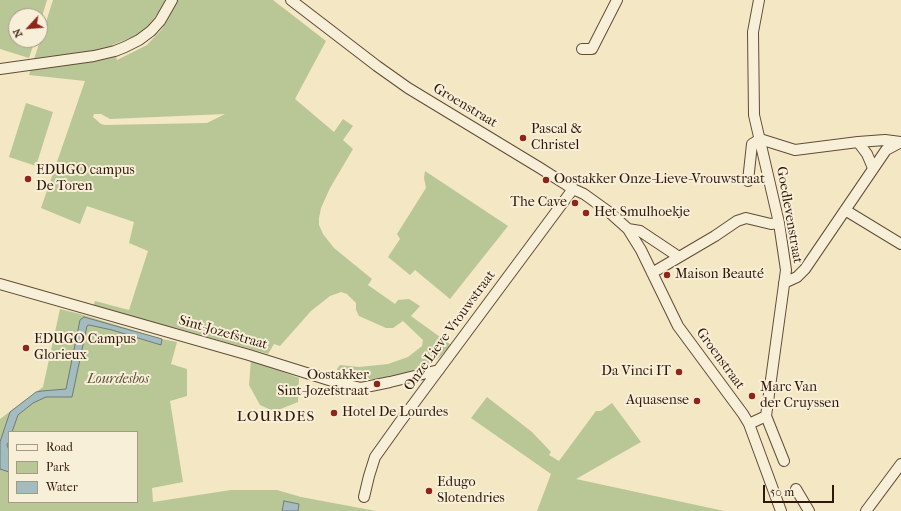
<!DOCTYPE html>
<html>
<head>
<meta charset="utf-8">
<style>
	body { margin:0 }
	#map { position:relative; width:901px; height:511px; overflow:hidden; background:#f4e7c4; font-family:"IM FELL French Canon",serif }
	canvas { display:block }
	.legend { position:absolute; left:8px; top:431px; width:130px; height:72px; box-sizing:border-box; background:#f8efd9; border:1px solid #a89985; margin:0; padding:5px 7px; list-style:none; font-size:12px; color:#301808 }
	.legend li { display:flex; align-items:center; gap:8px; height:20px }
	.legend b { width:20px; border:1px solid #a89985 }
	.north { position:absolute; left:8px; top:8px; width:40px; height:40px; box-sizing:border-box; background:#f8efd9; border:1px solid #a89985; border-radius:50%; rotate:244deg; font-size:11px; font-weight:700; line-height:16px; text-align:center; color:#301808 }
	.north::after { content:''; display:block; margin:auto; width:14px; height:18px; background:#8f2418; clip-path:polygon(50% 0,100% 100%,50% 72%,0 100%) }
	.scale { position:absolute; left:763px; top:485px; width:71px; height:18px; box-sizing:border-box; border:2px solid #301808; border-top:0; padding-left:5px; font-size:12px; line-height:14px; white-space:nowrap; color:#301808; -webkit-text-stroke:3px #f8efd9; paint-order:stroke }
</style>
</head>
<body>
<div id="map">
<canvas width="901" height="511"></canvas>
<ul class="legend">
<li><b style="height:5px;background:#f8efd9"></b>Road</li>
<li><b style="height:11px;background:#b9c696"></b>Park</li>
<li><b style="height:11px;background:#a2bcbf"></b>Water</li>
</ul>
<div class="north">N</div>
<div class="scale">50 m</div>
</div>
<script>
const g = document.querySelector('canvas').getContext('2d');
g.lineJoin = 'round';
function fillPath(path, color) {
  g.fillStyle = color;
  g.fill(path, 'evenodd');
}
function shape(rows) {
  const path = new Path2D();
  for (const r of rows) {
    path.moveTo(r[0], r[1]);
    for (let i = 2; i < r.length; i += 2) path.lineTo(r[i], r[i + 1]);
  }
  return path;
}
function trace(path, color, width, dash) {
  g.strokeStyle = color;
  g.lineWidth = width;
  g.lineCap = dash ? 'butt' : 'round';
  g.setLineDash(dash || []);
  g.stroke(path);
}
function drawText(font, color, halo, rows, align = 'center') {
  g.font = font + ' "IM FELL French Canon",serif';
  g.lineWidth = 4;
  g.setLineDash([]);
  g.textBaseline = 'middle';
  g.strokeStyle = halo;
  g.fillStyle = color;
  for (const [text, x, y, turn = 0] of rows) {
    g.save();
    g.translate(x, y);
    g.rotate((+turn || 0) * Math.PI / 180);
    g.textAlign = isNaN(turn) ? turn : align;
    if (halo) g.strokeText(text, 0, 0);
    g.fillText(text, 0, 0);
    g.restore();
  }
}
const green = shape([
	[0,0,47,0,40,23,40,16,16,16,16,40,35,40,29,58,0,49],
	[53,0,165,0,158,13,146,28,135,36,112,45,117,60,147,45,162,29,178,0,273,0,326,41,295,99,334,132,343,119,353,126,343,140,353,149,330,188,321,208,319,218,319,225,323,234,334,248,372,279,368,285,395,304,398,300,409,299,420,306,411,316,451,345,440,357,429,365,386,379,349,379,344,378,337,374,337,369,340,365,359,367,388,364,408,357,422,346,423,340,403,321,393,328,386,328,359,316,356,310,356,303,347,294,341,292,330,296,311,311,280,346,274,344,268,354,187,331,93,307,95,301,129,310,148,251,129,243,134,222,87,206,80,224,41,208,85,81,29,75],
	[94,114,101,114,110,119,225,114,207,123,105,125,101,124,93,117],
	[26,103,53,112,36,166,9,157],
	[425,171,508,226,450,299,415,270,410,275,388,257,400,239,397,234,426,188,424,178],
	[60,309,80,314,162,339,177,342,171,364,187,369,187,396,170,401,183,482,152,488,153,502,231,490,277,490,301,497,376,511,298,511,299,504,284,501,282,511,0,511,0,419,43,387],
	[9,432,137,432,137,502,9,502],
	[251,360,299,378,298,402,278,410,271,410,260,405,249,385],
	[487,397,532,432,551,452,549,455,559,461,596,411,601,411,612,403,641,442,576,479,724,511,537,511,551,474,471,418]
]);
const water = shape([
	[84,317,162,339,161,345,112,330,89,325,87,326,72,397,46,397,33,403,18,415,12,432,9,432,9,441,7,445,9,450,9,472,0,469,0,442,10,412,36,392,42,391,66,389,80,320,84,317],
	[284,501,299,504,298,511,282,511,284,501]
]);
const minor = shape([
	[291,0,377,66,408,88,540,168,573,189,584,194,609,212,628,229,641,250,678,326,743,414,749,424,781,511],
	[759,0,753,32,754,115,779,223,786,270,766,416,784,461],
	[582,49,592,49,617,0],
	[0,69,94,56,115,51,125,47,139,40,151,31,160,21,172,0],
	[760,139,795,150,858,142,885,140,901,142],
	[858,142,867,154,873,168],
	[748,181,752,144,760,139],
	[845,210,901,244],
	[628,229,640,231,679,257],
	[652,273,715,236,737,221,746,218,771,224,779,223],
	[784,283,797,277,805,269,886,150,901,142],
	[0,284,249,355,332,381,361,388,390,382,439,370],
	[749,424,766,416],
	[796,489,809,511],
	[364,497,369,476,375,457,400,422,573,189],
	[866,511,901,464]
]);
const markers = [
	[523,138,4,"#8f2418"],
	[28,179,4,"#8f2418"],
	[546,180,4,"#8f2418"],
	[575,203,4,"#8f2418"],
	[586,213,4,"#8f2418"],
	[667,275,4,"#8f2418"],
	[26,348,4,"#8f2418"],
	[679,372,4,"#8f2418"],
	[377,384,4,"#8f2418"],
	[752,396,4,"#8f2418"],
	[697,401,4,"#8f2418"],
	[334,413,4,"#8f2418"],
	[429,491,4,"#8f2418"]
];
const streetNames = [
	["Groenstraat",465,106,31],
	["Goedlevenstraat",789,215,80],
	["Onze Lieve Vrouwstraat",450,331,-54],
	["Sint-Jozefstraat",223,333,16],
	["Groenstraat",720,359,54]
];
const poiNames = [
	["Pascal &",531,130],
	["Christel",531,146],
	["EDUGO campus",36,171],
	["De Toren",36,187],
	["Oostakker Onze-Lieve-Vrouwstraat",554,180],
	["The Cave",567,203,"right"],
	["Het Smulhoekje",594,213],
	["Maison Beauté",675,275],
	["EDUGO Campus",34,340],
	["Glorieux",34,356],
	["Da Vinci IT",671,372,"right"],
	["Oostakker",369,376,"right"],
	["Sint-Jozefstraat",369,392,"right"],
	["Marc Van",760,388],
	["der Cruyssen",760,404],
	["Aquasense",689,401,"right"],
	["Hotel De Lourdes",342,413],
	["Edugo",437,483],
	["Slotendries",437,499]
];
const parkNames = [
	["Lourdesbos",118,380]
];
const neighbourhoodNames = [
	["LOURDES",276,417]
];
fillPath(green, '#b9c696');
fillPath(water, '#a2bcbf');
trace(water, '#747a76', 1);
trace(minor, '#614c37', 12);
trace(minor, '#f8efd9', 10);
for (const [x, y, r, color] of markers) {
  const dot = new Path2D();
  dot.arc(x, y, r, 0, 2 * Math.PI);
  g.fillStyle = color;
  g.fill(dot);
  trace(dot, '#f8efd9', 1.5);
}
drawText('14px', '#301808', '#f8efd9', streetNames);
drawText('14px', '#301808', '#f8efd9', poiNames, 'left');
drawText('italic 14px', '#594c33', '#f8efd9', parkNames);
g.letterSpacing = '1px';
drawText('15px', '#301808', '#f8efd9', neighbourhoodNames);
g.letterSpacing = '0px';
</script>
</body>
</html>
